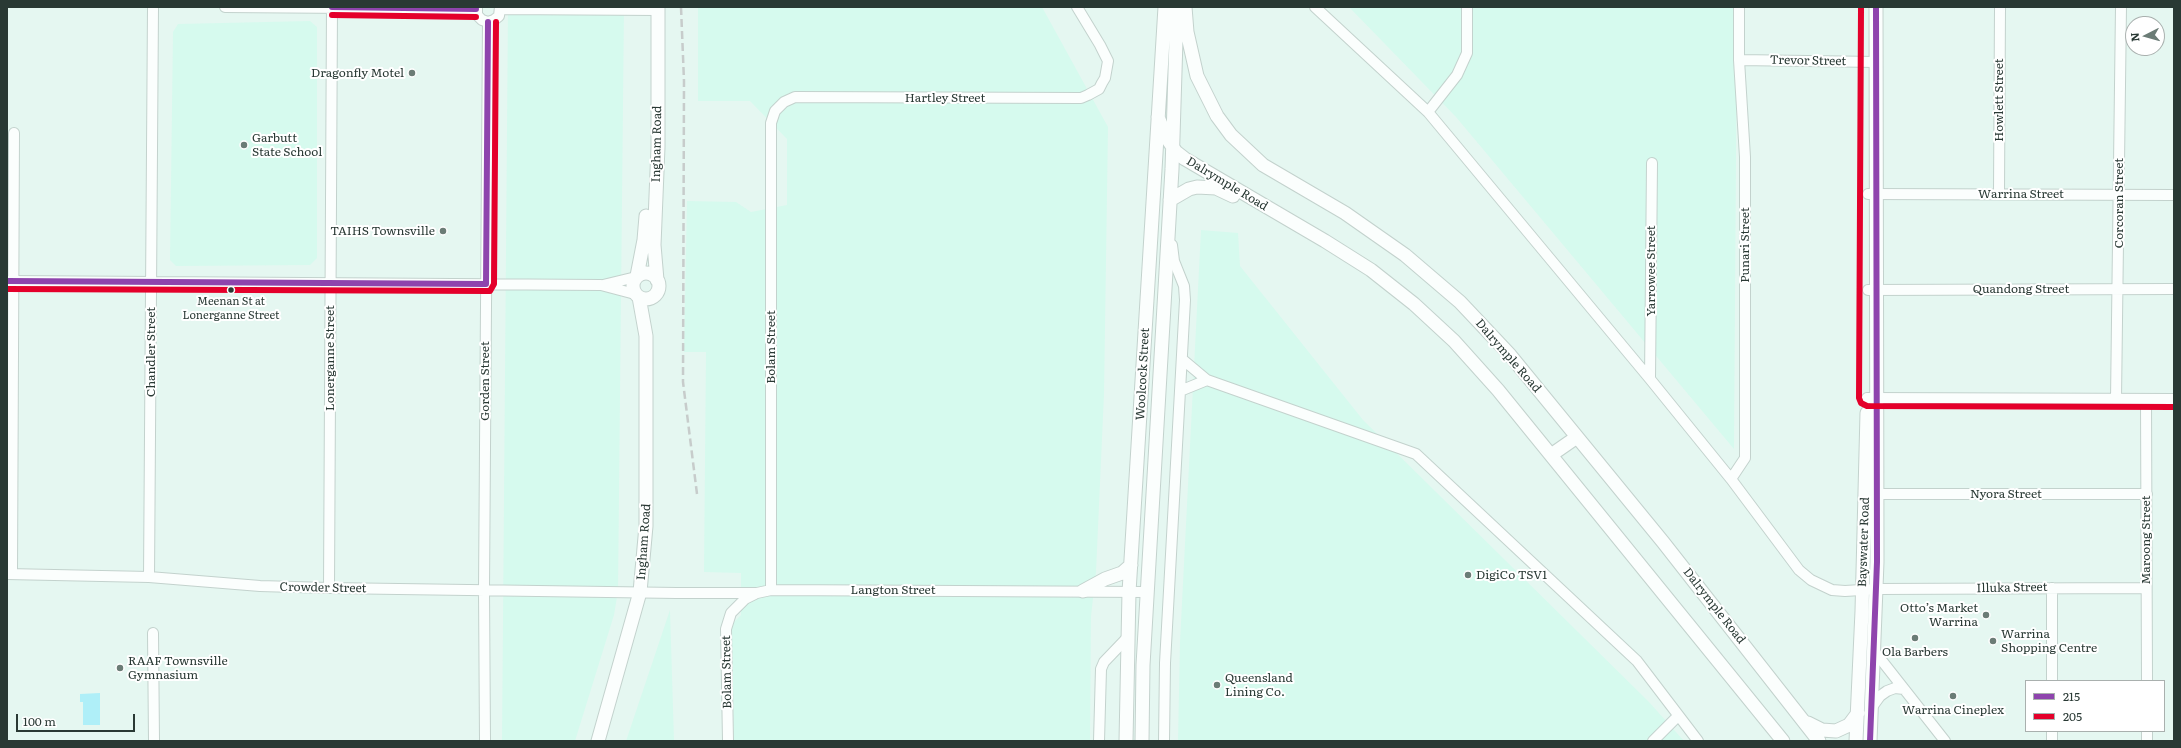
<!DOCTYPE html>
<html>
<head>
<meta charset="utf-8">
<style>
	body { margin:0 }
	#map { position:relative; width:2181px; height:748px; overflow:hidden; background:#e5f7f1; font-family:Literata,serif }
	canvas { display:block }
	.frame { position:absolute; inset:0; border:8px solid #293934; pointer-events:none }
	.legend { position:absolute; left:2025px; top:680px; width:140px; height:52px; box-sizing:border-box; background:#fff; border:1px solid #a9b0ae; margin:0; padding:5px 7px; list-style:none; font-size:12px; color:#293934 }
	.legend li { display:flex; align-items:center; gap:8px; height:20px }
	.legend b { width:20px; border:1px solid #a9b0ae }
	.north { position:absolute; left:2125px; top:16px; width:40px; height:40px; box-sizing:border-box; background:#fff; border:1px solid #a9b0ae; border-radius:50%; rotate:264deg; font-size:11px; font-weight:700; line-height:16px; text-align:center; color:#293934 }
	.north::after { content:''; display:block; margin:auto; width:14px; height:18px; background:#6b7c76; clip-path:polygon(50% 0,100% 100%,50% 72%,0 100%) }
	.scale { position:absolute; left:16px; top:714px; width:119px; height:18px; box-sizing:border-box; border:2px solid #293934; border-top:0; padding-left:5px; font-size:12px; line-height:14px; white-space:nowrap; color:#293934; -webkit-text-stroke:3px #fff; paint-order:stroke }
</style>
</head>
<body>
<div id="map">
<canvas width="2181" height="748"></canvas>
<div class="frame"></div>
<ul class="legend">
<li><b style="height:5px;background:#8e44ad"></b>215</li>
<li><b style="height:5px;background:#e4002b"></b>205</li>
</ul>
<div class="north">N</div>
<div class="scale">100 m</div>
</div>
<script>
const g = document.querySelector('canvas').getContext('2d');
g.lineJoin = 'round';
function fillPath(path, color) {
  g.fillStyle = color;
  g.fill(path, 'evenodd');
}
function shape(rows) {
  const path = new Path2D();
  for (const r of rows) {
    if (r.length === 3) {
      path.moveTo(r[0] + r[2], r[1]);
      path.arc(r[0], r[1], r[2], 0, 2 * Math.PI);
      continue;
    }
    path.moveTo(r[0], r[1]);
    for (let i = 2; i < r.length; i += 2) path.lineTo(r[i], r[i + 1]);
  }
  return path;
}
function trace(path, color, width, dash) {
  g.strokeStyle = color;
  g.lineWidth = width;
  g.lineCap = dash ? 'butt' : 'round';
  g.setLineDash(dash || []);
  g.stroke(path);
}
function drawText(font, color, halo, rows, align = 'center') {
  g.font = font + ' Literata,serif';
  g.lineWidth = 4;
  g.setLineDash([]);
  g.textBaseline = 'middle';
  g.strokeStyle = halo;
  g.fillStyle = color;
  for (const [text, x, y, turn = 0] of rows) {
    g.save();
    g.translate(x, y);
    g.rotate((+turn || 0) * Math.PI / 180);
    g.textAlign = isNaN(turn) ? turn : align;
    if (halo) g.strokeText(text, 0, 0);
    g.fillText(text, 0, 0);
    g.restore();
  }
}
const built = shape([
	[508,7,624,7,618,591,614,615,575,741,502,741],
	[698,7,1042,7,1108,127,1104,394,1096,572,1091,616,1090,741,734,741,732,624,741,615,741,573,704,572,706,352,684,352,687,201,736,202,751,212,787,205,787,139,750,101,698,101],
	[1349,7,1737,7,1734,449,1456,117],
	[310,21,317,27,317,258,310,265,176,266,170,260,173,32,178,24],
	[1201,230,1238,233,1240,266,1363,420,1649,702,1684,741,1178,741,1180,642],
	[670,610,674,741,626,741]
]);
const water = shape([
	[100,693,100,725,83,725,83,702,80,702,80,694]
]);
const minor = shape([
	[225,7,476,9],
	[477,7,477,15,482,20,488,22,494,20,499,16,500,7],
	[1315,7,1428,112,1650,379,1731,479,1799,570,1811,580,1832,590,1845,591,1877,589,2146,588],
	[501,9,658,10],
	[1739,60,1876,62],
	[1428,112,1457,75,1467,53,1467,7],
	[1999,193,2000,7],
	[1868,194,2174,195],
	[7,281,601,285,635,294],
	[603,285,636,277],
	[1868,290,2174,289],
	[1182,359,1207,380,1416,454,1637,661,1698,741],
	[1650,379,1652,163],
	[1180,391,1207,380],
	[1867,398,2174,399],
	[2116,399,2121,7],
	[2146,400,2147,681],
	[1731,479,1745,458,1745,157,1739,60,1739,7],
	[1871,494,2147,494],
	[7,574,149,577,260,586,329,588,677,593,757,593,771,590,1147,592],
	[12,574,14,133],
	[149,577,153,7],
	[329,588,332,7],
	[2052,588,2052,681],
	[771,590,771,123,775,111,784,102,795,97,1081,98,1088,95,1099,89,1102,83,1105,78,1108,61,1100,45,1077,7],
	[153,633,154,741],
	[1875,652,1945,741],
	[1872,707,1880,696,1887,691,1895,688,1904,689],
	[2052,731,2052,741],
	[2147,731,2147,741],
	[485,740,484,590,488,22],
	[728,741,726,629,731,613,745,599,755,594],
	[1099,741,1101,669,1104,662,1127,638],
	[1164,741,1165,663,1185,300,1184,286,1174,261,1172,245],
	[1653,741,1678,716]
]);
const major = shape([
	[1185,7,1187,32,1197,76,1217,116,1231,135,1263,165,1345,213,1405,255,1460,302,1510,355,1663,542,1819,741],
	[1158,117,1166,137,1176,152,1185,159,1325,241,1371,270,1414,304,1454,341,1498,390,1783,741],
	[1170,200,1189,189,1197,187,1216,188,1233,196],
	[646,286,13],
	[637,276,644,240,646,216],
	[657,280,654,245,658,147,658,7],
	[1551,455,1577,437],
	[1083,591,1105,579,1122,573,1131,565],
	[1808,723,1822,730,1836,731,1849,725,1858,713],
	[598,741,640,592,646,526,646,336,639,297],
	[1126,741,1129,592,1165,7],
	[1142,741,1143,665,1172,169,1177,7],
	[1856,741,1862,611,1867,413],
	[1870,741,1877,562,1876,7]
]);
const rail = shape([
	[681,7,684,81,683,382,697,494]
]);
const bus1 = shape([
	[332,7,476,9],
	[7,281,486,284,488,22],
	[1870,741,1877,562,1876,7]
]);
const bus2 = shape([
	[1861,7,1859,398,1861,403,1867,406,2174,407],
	[332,15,476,17],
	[7,289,490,291,494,284,496,22]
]);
const markers = [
	[412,73,4,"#6b7c76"],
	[244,145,4,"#6b7c76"],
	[443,231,4,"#6b7c76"],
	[231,290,3.5,"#293934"],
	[1468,575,4,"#6b7c76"],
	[1986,615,4,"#6b7c76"],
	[1915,638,4,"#6b7c76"],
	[1993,641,4,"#6b7c76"],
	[120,668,4,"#6b7c76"],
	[1217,685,4,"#6b7c76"],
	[1953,696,4,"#6b7c76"]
];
const busNames = [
	["Meenan St at",231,302],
	["Lonerganne Street",231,316]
];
const streetNames = [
	["Trevor Street",1808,61,1],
	["Hartley Street",945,98],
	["Howlett Street",1999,100,-90],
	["Ingham Road",657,144,-89],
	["Dalrymple Road",1227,184,31],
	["Warrina Street",2021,194],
	["Corcoran Street",2119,203,-90],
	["Punari Street",1745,245,-90],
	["Yarrowee Street",1651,271,-90],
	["Quandong Street",2021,289],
	["Bolam Street",771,347,-90],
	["Chandler Street",151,352,-90],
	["Dalrymple Road",1508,356,49],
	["Lonerganne Street",330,358,-90],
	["Woolcock Street",1143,374,-87],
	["Gorden Street",485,381,-90],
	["Nyora Street",2006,494],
	["Maroong Street",2146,540,-90],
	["Ingham Road",644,542,-86],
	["Bayswater Road",1864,542,-88],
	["Crowder Street",323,588,1],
	["Illuka Street",2012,588,-1],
	["Langton Street",893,590],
	["Dalrymple Road",1714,606,52],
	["Bolam Street",727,672,-91]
];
const poiNames = [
	["Dragonfly Motel",404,73,"right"],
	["Garbutt",252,138],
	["State School",252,152],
	["TAIHS Townsville",435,231,"right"],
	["DigiCo TSV1",1476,575],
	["Otto’s Market",1978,608,"right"],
	["Warrina",1978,622,"right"],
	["Warrina",2001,634],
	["Shopping Centre",2001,648],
	["Ola Barbers",1915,652,"center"],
	["RAAF Townsville",128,661],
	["Gymnasium",128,675],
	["Queensland",1225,678],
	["Lining Co.",1225,692],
	["Warrina Cineplex",1953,710,"center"]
];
fillPath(built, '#d6faee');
fillPath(water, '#afeff8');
trace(minor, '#c3d2cd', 12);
trace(major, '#c3d2cd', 15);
trace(minor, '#fbfefd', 10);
trace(major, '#fbfefd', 13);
trace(rail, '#c7cccb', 2.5, [8, 4]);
trace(bus1, '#8e44ad', 6);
trace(bus2, '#e4002b', 6);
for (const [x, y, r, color] of markers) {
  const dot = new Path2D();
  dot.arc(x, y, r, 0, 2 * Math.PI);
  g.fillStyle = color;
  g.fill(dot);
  trace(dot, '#fff', 1.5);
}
drawText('11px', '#293934', '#fff', busNames);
drawText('12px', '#293934', '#fff', streetNames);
drawText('12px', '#293934', '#fff', poiNames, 'left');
</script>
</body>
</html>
